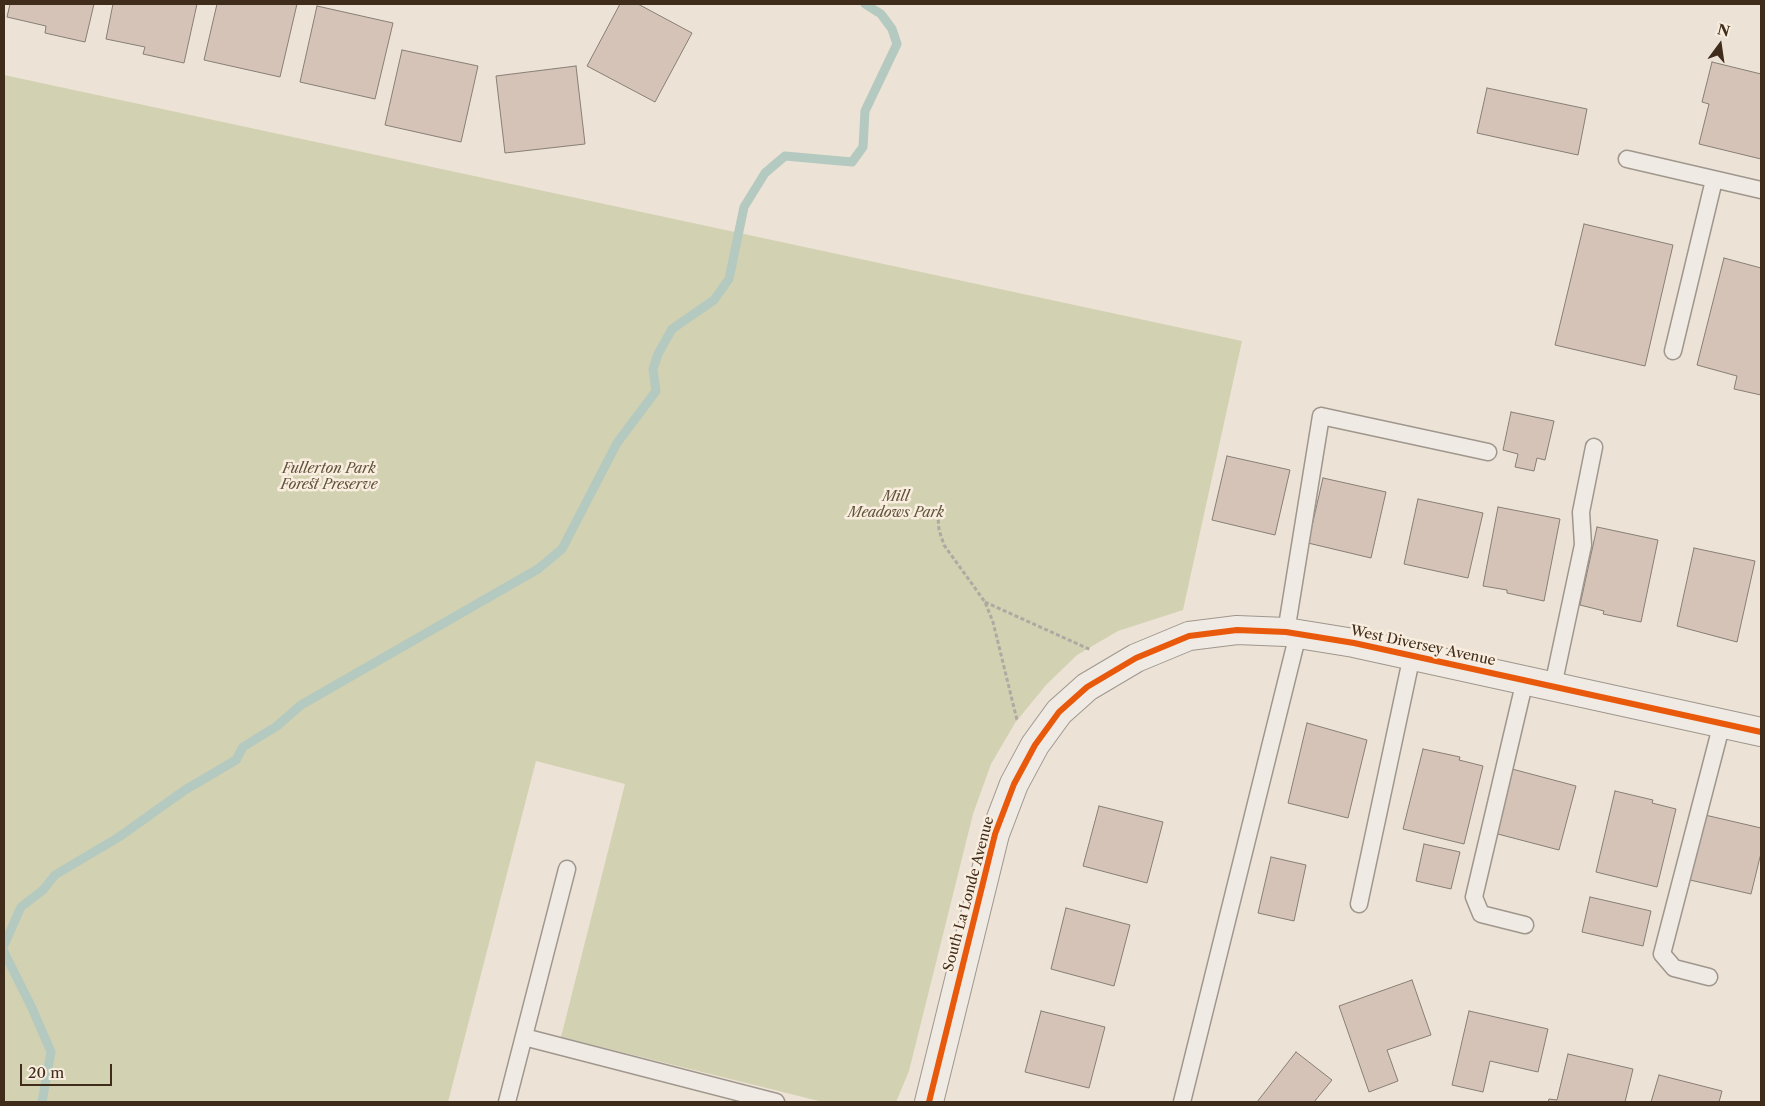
<!DOCTYPE html>
<html>
<head>
<meta charset="utf-8">
<style>
	body { margin:0 }
	#map { position:relative; width:1765px; height:1106px; overflow:hidden; background:#ece2d5; font-family:"Libre Caslon Text",serif }
	canvas { display:block }
	.frame { position:absolute; inset:0; border:5px solid #402c1a; pointer-events:none }
	.north { position:absolute; left:1695px; top:20px; width:50px; height:50px; -webkit-text-stroke:4px #f8edde; paint-order:stroke; rotate:14deg; font-size:14px; font-weight:700; line-height:20px; text-align:center; color:#402c1a }
	.north::after { content:''; display:block; margin:auto; width:18px; height:22px; background:#402c1a; clip-path:polygon(50% 0,100% 100%,50% 72%,0 100%) }
	.scale { position:absolute; left:20px; top:1064px; width:92px; height:22px; box-sizing:border-box; border:2px solid #402c1a; border-top:0; padding-left:6px; font-size:15px; line-height:18px; white-space:nowrap; color:#402c1a; -webkit-text-stroke:4px #f8edde; paint-order:stroke }
</style>
</head>
<body>
<div id="map">
<canvas width="1765" height="1106"></canvas>
<div class="frame"></div>
<div class="north">N</div>
<div class="scale">20 m</div>
</div>
<script>
const g = document.querySelector('canvas').getContext('2d');
g.lineJoin = 'round';
function fillPath(path, color) {
  g.fillStyle = color;
  g.fill(path, 'evenodd');
}
function shape(rows) {
  const path = new Path2D();
  for (const r of rows) {
    path.moveTo(r[0], r[1]);
    for (let i = 2; i < r.length; i += 2) path.lineTo(r[i], r[i + 1]);
  }
  return path;
}
function trace(path, color, width, dash) {
  g.strokeStyle = color;
  g.lineWidth = width;
  g.lineCap = dash ? 'butt' : 'round';
  g.setLineDash(dash || []);
  g.stroke(path);
}
function drawText(font, color, halo, rows, align = 'center') {
  g.font = font + ' "Libre Caslon Text",serif';
  g.lineWidth = 5;
  g.setLineDash([]);
  g.textBaseline = 'middle';
  g.strokeStyle = halo;
  g.fillStyle = color;
  for (const [text, x, y, turn = 0] of rows) {
    g.save();
    g.translate(x, y);
    g.rotate((+turn || 0) * Math.PI / 180);
    g.textAlign = isNaN(turn) ? turn : align;
    if (halo) g.strokeText(text, 0, 0);
    g.fillText(text, 0, 0);
    g.restore();
  }
}
const green = shape([
	[4,75,1242,341,1183,610,1118,631,1077,655,1046,685,1015,723,991,764,973,814,909,1071,896,1102,823,1102,561,1037,625,784,536,761,448,1102,4,1102]
]);
const stream = shape([
	[4,945,21,907,43,890,55,875,119,837,185,790,236,760,243,747,277,726,301,705,538,569,562,549,617,443,656,391,653,369,658,354,672,329,714,300,729,279,744,207,765,173,785,156,852,162,863,147,865,111,897,44,892,29,881,14,865,4],
	[4,952,32,1008,51,1052,42,1102]
]);
const building = shape([
	[10,4,94,4,85,42,45,33,46,26,7,17,10,4],
	[113,4,197,4,184,63,143,54,145,47,106,39,113,4],
	[217,4,297,4,280,77,204,60,217,4],
	[620,4,638,4,692,33,655,102,587,66,620,4],
	[317,6,393,23,375,99,300,82,317,6],
	[402,50,478,66,461,142,385,125,402,50],
	[1712,62,1761,74,1761,159,1699,144,1709,104,1702,102,1712,62],
	[576,66,585,144,505,153,496,76,576,66],
	[1487,88,1587,109,1578,155,1477,133,1487,88],
	[1584,224,1673,245,1645,366,1555,345,1584,224],
	[1724,258,1761,268,1761,395,1734,389,1737,376,1697,365,1724,258],
	[1511,412,1554,421,1545,460,1537,458,1534,471,1515,467,1518,454,1503,450,1511,412],
	[1227,456,1290,470,1275,535,1212,520,1227,456],
	[1323,478,1386,492,1371,558,1308,543,1323,478],
	[1418,499,1483,513,1468,578,1404,564,1418,499],
	[1498,507,1560,519,1544,601,1507,593,1507,590,1483,586,1498,507],
	[1597,527,1658,540,1641,622,1603,614,1604,611,1580,605,1597,527],
	[1694,548,1755,561,1737,642,1677,626,1694,548],
	[1307,723,1367,740,1348,818,1288,803,1307,723],
	[1423,749,1460,757,1459,760,1483,766,1464,844,1403,829,1423,749],
	[1512,769,1576,786,1559,850,1494,833,1512,769],
	[1615,791,1653,800,1652,803,1676,809,1657,887,1596,872,1615,791],
	[1099,806,1163,822,1147,883,1083,866,1099,806],
	[1705,815,1761,828,1761,853,1751,894,1690,880,1705,815],
	[1424,844,1460,852,1451,889,1416,881,1424,844],
	[1271,857,1306,865,1294,921,1258,913,1271,857],
	[1590,897,1651,911,1643,946,1582,932,1590,897],
	[1066,908,1130,925,1114,986,1051,969,1066,908],
	[1412,980,1431,1035,1387,1050,1398,1081,1369,1092,1339,1006,1412,980],
	[1041,1011,1105,1027,1089,1088,1025,1072,1041,1011],
	[1469,1011,1548,1029,1538,1072,1490,1061,1483,1092,1452,1085,1469,1011],
	[1296,1052,1332,1080,1314,1102,1257,1102,1296,1052],
	[1568,1054,1633,1069,1625,1102,1548,1102,1549,1099,1557,1100,1568,1054],
	[1659,1075,1722,1091,1719,1102,1651,1102,1659,1075]
]);
const path = shape([
	[941,507,938,517,939,530,944,545,985,602,993,622,1017,720],
	[985,602,1091,650]
]);
const lane = shape([
	[1627,159,1761,190],
	[1673,351,1714,180],
	[1286,632,1321,416,1488,452],
	[1553,686,1583,545,1581,512,1594,447],
	[1359,904,1412,655],
	[1525,925,1481,914,1474,897,1525,680],
	[1709,977,1674,968,1662,954,1722,723],
	[524,1037,776,1102],
	[507,1102,567,869],
	[1182,1102,1298,634]
]);
const street = shape([
	[929,1102,995,834,1014,784,1035,745,1059,712,1087,687,1136,658,1189,636,1237,630,1286,632,1354,643,1761,732]
]);
const cycleway = shape([
	[929,1102,995,834,1014,784,1035,745,1059,712,1087,687,1136,658,1189,636,1237,630,1286,632,1354,643,1761,732]
]);
const parkNames = [
	["Fullerton Park",329,469],
	["Forest Preserve",329,485],
	["Mill",896,497],
	["Meadows Park",896,513]
];
const streetNames = [
	["West Diversey Avenue",1423,646,12],
	["South La Londe Avenue",969,894,-75]
];
fillPath(green, '#d2d1b2');
trace(stream, '#b4c9bf', 9);
fillPath(building, '#d5c3b8');
trace(building, '#877e75', 1);
trace(lane, '#9f978e', 19);
trace(street, '#9f978e', 30);
trace(path, '#afa9a3', 3, [4, 2.5]);
trace(lane, '#efeae3', 16);
trace(street, '#efeae3', 28);
trace(cycleway, '#e8590c', 6);
drawText('italic 14px', '#5f5239', '#f8edde', parkNames);
drawText('14px', '#402c1a', '#f8edde', streetNames);
</script>
</body>
</html>
